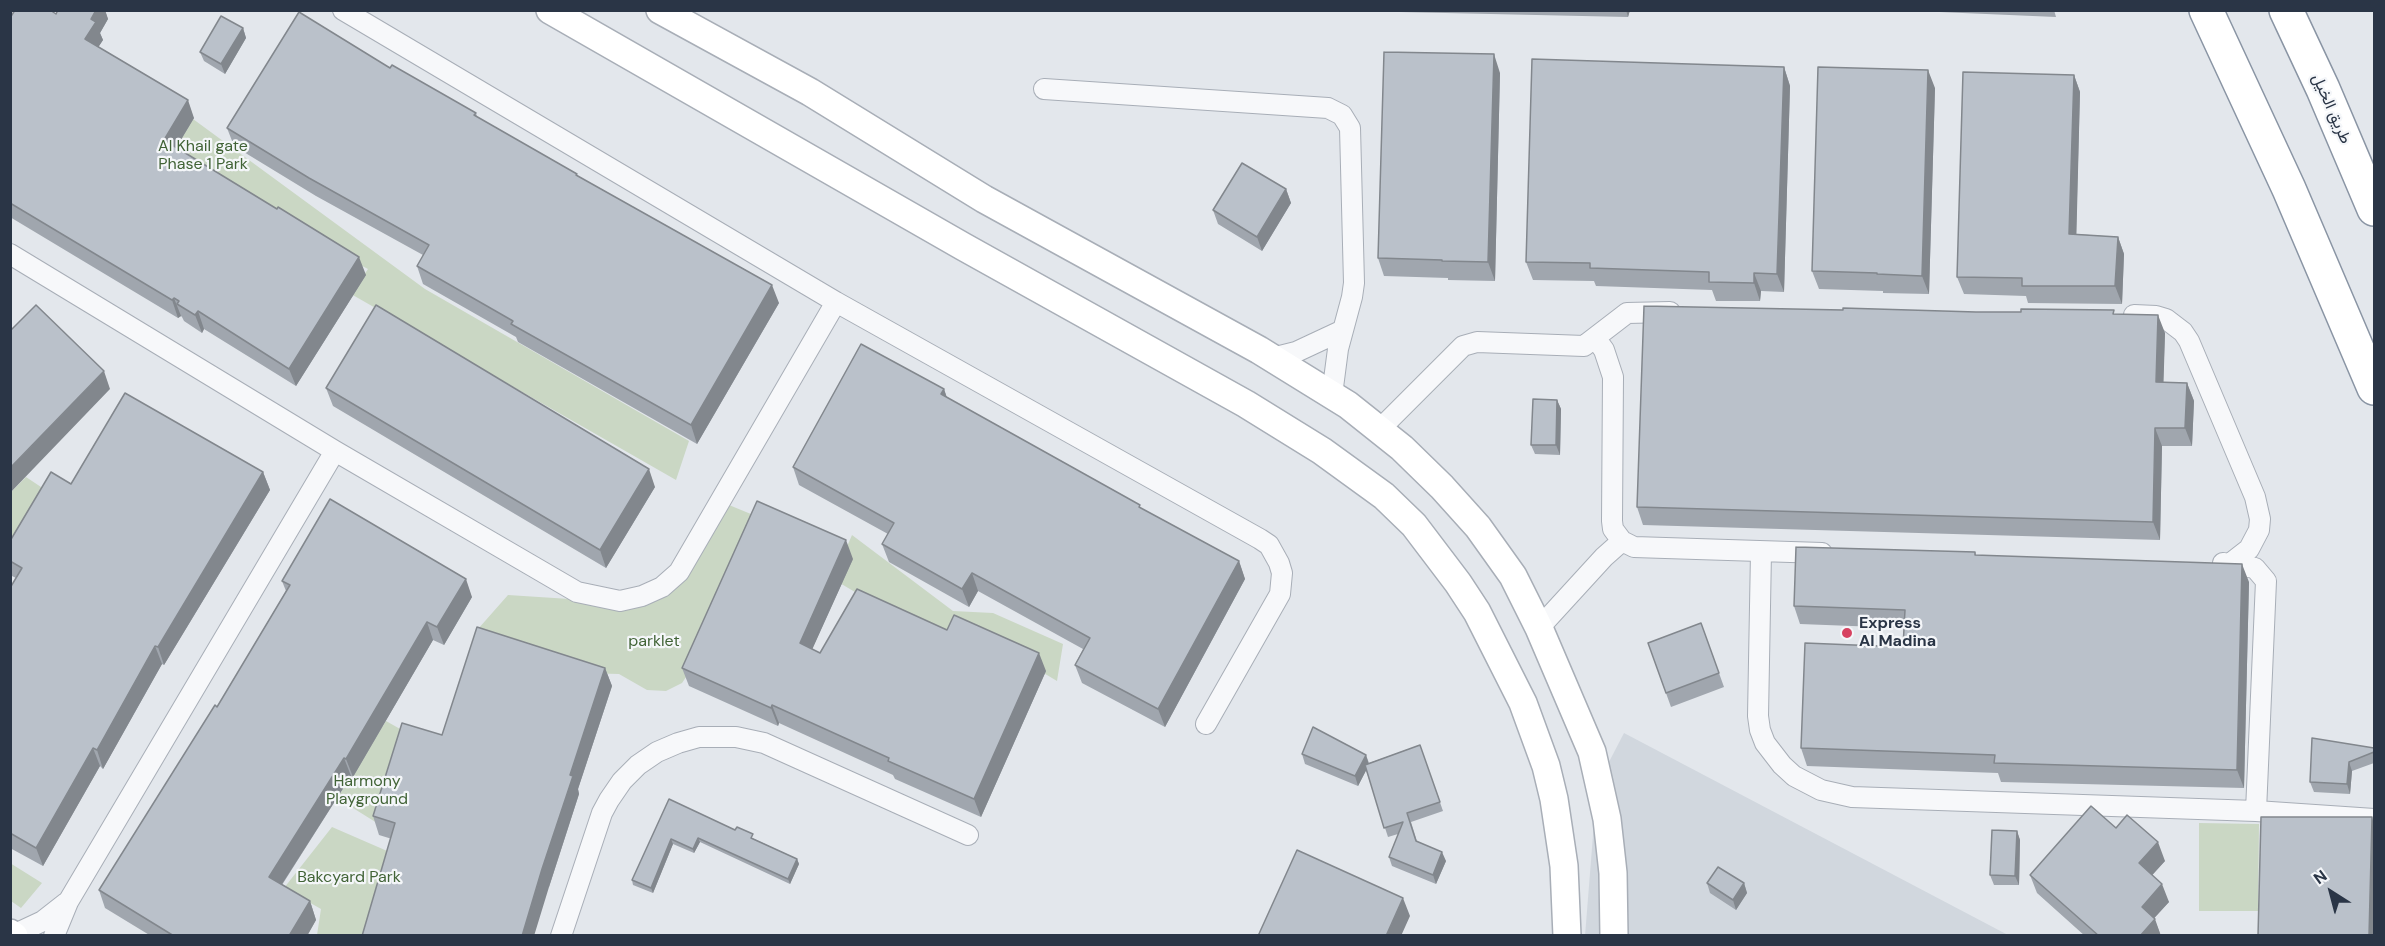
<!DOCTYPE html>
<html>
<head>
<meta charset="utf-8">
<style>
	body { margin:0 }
	#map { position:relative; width:2385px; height:946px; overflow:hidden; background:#e3e7ec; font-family:"DM Sans",sans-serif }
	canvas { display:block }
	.frame { position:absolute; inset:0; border:12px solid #2a3546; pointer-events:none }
	.north { position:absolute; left:2301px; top:862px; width:60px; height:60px; -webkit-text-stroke:4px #f4f6f9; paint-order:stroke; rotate:324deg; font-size:16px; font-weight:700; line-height:24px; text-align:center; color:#2a3546 }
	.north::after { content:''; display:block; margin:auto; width:21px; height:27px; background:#2a3546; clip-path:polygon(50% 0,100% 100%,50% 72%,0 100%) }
</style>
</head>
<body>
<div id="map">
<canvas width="2385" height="946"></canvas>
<div class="frame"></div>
<div class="north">N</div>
</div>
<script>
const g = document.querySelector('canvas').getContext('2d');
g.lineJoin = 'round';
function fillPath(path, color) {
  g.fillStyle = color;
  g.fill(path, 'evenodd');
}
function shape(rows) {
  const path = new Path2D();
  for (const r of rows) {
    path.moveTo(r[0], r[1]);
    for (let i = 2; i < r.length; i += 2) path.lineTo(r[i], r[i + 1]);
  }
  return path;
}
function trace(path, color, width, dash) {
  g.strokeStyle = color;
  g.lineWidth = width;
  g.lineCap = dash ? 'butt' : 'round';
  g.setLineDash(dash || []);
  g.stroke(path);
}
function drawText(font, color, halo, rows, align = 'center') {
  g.font = font + ' "DM Sans",Vazirmatn,sans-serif';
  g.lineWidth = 4.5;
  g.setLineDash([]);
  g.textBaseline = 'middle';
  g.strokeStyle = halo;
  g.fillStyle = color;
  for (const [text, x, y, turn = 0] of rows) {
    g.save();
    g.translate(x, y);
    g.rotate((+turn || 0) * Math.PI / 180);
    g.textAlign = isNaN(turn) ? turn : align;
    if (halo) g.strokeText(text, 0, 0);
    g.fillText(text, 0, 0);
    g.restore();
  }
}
const built = shape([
	[1624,733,2008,935,1585,936,1597,785]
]);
const green = shape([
	[193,119,425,289,689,441,676,480,351,294,368,269,161,161],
	[26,477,50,493,11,559,11,492],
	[729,505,763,519,717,631,682,683,666,691,647,690,619,674,582,673,478,629,508,595,616,602,652,596],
	[852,535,953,611,993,613,1063,644,1057,681,992,642,909,624,833,579],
	[386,721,409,734,377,823,337,798],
	[2199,823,2259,824,2258,911,2199,911],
	[332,827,401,857,370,935,317,935,321,909,284,888],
	[10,863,42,883,21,908,11,901]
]);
const street = shape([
	[343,10,836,302,1260,539,1269,545,1279,563,1282,573,1280,594,1206,724],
	[1044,89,1328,108,1342,115,1350,128,1354,283,1352,297,1338,349,1332,395],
	[10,254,335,451,577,592,620,601,642,596,662,587,679,572,836,302],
	[2134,315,2156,316,2166,319,2183,332,2189,341,2255,497,2260,519,2259,530,2249,549,2231,563],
	[1596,339,1604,350,1613,377,1612,521,1613,529,1622,541,1634,547,1822,553],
	[1272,358,1296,352,1341,331],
	[1379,430,1463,346,1477,342,1584,346,1627,313,1670,312],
	[1761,552,1758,716,1760,730,1765,743,1782,765,1794,776,1821,790,1852,797,2256,811,2374,819],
	[2223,563,2255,568,2266,581,2256,811],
	[1539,628,1604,557,1622,541],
	[13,935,43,921,66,903],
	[54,936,68,902,335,451],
	[561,936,602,813,609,800,622,781,638,765,657,752,678,743,699,737,736,737,764,743,968,835]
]);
const secondary = shape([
	[550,10,964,247,1246,404,1322,451,1384,496,1414,525,1458,583,1477,612,1523,703,1546,766,1554,799,1564,866,1567,936],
	[660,10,810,92,984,199,1259,350,1348,405,1402,448,1442,487,1478,527,1513,576,1539,628,1592,752,1607,819,1613,873,1614,936],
	[10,933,14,936]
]);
const highway = shape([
	[2206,10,2289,189,2374,388],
	[2286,10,2323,89,2374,209]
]);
const wall = shape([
	[58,10,105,10,108,19,100,33,103,40,98,47,194,118,176,148,366,275,296,386,204,329,202,333,184,321,182,317,181,316,178,318,10,217,10,18,56,14],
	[1308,10,1630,10,1628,17],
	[1893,10,2054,10,2056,17],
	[243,28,246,38,225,74,204,61,200,52],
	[1784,67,1790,86,1784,292,1761,291,1760,301,1716,301,1712,290,1596,286,1594,281,1533,280,1526,262],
	[390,68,476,113,477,117,578,176,779,303,697,444,518,342,516,337,423,284,417,266,423,255,316,196,234,146,227,128],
	[1500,73,1495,281,1448,280,1448,278,1384,276,1378,258],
	[2074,75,2080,92,2076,234,2118,237,2124,254,2122,304,2028,303,2026,296,1964,294,1957,277],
	[1935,88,1929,294,1883,293,1883,291,1819,289,1812,271],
	[1286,189,1291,203,1262,251,1218,224,1213,210],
	[1976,312,2021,312,2115,314,2165,333,2163,382,2187,383,2194,401,2192,446,2162,446,2160,540,1643,525,1637,507],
	[326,388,655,487,606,568,333,406],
	[944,389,947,398,1141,508,1239,561,1245,579,1165,727,1082,683,1075,665,1083,649,978,591,969,607,889,562,882,544,888,534,799,485,793,467],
	[1557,400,1561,409,1560,455,1535,454,1531,445],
	[263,472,270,490,164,665,162,664,103,769,100,766,43,866,10,848,10,588,16,578,10,575,10,541,71,484],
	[1975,552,1976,555,2249,582,2244,788,2001,782,1998,773,1807,766,1801,748,1903,647,1904,628,1800,624,1794,606],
	[853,559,812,649,820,653,947,630,1046,671,981,817,895,779,893,775,779,723,778,726,689,686,682,668],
	[282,581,472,597,444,645,433,640,353,777,351,776,282,885,310,901,316,920,307,936,151,936,105,908,99,890,217,707,286,591],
	[1701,623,1724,687,1671,707,1648,643],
	[605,668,612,686,578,789,579,794,549,887,379,835,373,816,442,735],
	[1420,745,1443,811,1411,822,1417,841,1446,861,1436,884,1392,866,1389,857,1398,834,1388,837,1366,770,1358,786,1305,764,1302,754,1366,755,1369,763],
	[2374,748,2374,763,2352,771,2350,794,2314,792,2310,782],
	[669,799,797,859,799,864,790,884,700,842,694,853,673,844,653,893,633,885,632,880],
	[2116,828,2165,861,2152,875,2169,902,2154,918,2161,936,2085,936,2037,893,2030,875],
	[2017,831,2020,840,2019,885,1994,885,1990,875],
	[1707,883,1744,883,1747,893,1736,910,1710,893]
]);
const shadedWall = shape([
	[96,10,105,10,108,19,100,33,103,40,92,57,85,39,91,19],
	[1626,10,1630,10,1628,17],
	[243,28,246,38,225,74,221,64],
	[1494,54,1500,73,1495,281,1488,262],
	[1784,67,1790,86,1784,292,1777,274],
	[1928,70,1935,88,1929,294,1922,276],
	[2074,75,2080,92,2076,251,2069,234],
	[188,100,194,118,170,158,164,140],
	[1286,189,1291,203,1262,251,1257,237],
	[2118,237,2124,254,2122,304,2115,286],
	[359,257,366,275,296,386,289,369],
	[1754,273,1761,291,1760,301,1754,283],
	[772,285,779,303,697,444,691,425],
	[174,298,181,316,178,318,172,300],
	[198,311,204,329,202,333,195,315],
	[2158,315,2165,333,2163,400,2156,382],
	[104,371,110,389,10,493,10,468],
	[2187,383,2194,401,2192,446,2185,428],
	[944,389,950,407,941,394],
	[1557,400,1561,409,1560,455,1556,445],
	[2155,428,2162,446,2160,540,2153,522],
	[649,469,655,487,606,568,600,550],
	[263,472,270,490,164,665,158,647],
	[846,540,853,559,807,661,800,643],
	[1239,561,1245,579,1165,727,1158,709],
	[2242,564,2249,582,2244,788,2237,770],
	[972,573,978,591,969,607,962,589],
	[466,579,472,597,444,645,437,627],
	[427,622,433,640,353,777,346,759],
	[155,646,162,664,103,769,97,750],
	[1039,653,1046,671,981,817,974,799],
	[605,668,612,686,578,789,579,794,549,887,534,936,522,936,570,775],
	[772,705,779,723,778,726,771,708],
	[93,748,100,766,43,866,36,848],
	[1366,755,1369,765,1358,786,1355,776],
	[344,758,351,776,275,895,269,877],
	[2349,762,2352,771,2350,794,2347,784],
	[2372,817,2374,824,2374,936,2369,936],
	[2017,831,2020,840,2019,885,2015,876],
	[698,838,700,842,694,853,693,849],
	[671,839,673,844,653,893,651,888],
	[2158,842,2165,861,2146,882,2139,863],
	[1442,852,1446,861,1436,884,1433,875],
	[797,859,799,864,790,884,788,879],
	[1744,883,1747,893,1736,910,1733,900],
	[2162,884,2169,902,2148,925,2142,907],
	[1403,898,1410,916,1401,936,1386,936],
	[310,901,316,920,307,936,289,936],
	[2155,919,2161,936,2140,936]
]);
const building = shape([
	[15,10,50,10,56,14,58,10,96,10,91,19,96,22,85,39,188,100,164,140,277,209,278,207,359,257,289,369,198,311,195,315,177,304,179,301,174,298,172,300,10,203,10,18,15,10],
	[299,12,390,68,392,65,476,113,474,115,577,174,576,175,772,285,691,425,511,324,513,321,417,266,429,245,309,178,227,128,299,12],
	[221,16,243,28,221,64,200,52,221,16],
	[1384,52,1494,54,1488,262,1442,261,1442,260,1378,258,1384,52],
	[1532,59,1784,67,1777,274,1754,273,1754,283,1709,282,1709,272,1590,268,1590,263,1526,262,1532,59],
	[1818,67,1928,70,1922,276,1877,274,1877,273,1812,271,1818,67],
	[1963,72,2074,75,2069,234,2118,237,2115,286,2022,286,2022,278,1957,277,1963,72],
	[1242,163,1286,189,1257,237,1213,210,1242,163],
	[36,305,104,371,10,468,10,331,36,305],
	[376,305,649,469,600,550,326,388,376,305],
	[1644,306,1843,310,1843,308,1976,312,2021,312,2021,309,2114,310,2113,314,2158,315,2156,382,2187,383,2185,428,2155,428,2153,522,1637,507,1644,306],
	[861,344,944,389,941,394,1140,505,1139,507,1239,561,1158,709,1075,665,1090,638,972,573,962,589,882,544,894,523,793,467,861,344],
	[125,393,263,472,158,647,155,646,97,750,93,748,36,848,10,833,10,588,22,568,10,561,10,541,51,472,71,484,125,393],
	[1533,399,1557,400,1556,445,1531,445,1533,399],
	[330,499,466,579,437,627,427,622,346,759,344,758,269,877,310,901,289,936,174,936,99,890,215,705,217,707,290,585,282,581,330,499],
	[757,501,846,540,800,643,820,653,857,589,947,630,954,615,1039,653,974,799,888,761,889,758,772,705,771,708,682,668,757,501],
	[1796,547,1975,552,1975,555,2242,564,2237,770,1994,763,1995,755,1801,748,1805,643,1903,647,1905,610,1794,606,1796,547],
	[1701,623,1719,673,1666,693,1648,643,1701,623],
	[477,627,605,668,570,775,573,776,542,869,522,936,362,936,395,823,373,816,402,723,442,735,477,627],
	[1313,727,1366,755,1355,776,1302,754,1313,727],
	[2312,738,2374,748,2374,752,2349,762,2347,784,2310,782,2312,738],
	[1420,745,1440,802,1407,813,1416,841,1442,852,1433,875,1389,857,1403,822,1384,828,1365,765,1420,745],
	[669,799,735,830,737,827,753,834,751,838,797,859,788,879,698,838,693,849,671,839,651,888,632,880,669,799],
	[2091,806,2116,828,2127,815,2158,842,2139,863,2162,884,2142,907,2155,919,2140,936,2099,936,2030,875,2091,806],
	[2261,817,2372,817,2369,936,2258,936,2261,817],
	[1992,830,2017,831,2015,876,1990,875,1992,830],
	[1297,850,1403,898,1386,936,1258,936,1297,850],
	[1718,867,1744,883,1733,900,1707,883,1718,867]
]);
const markers = [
	[1847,633,6,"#d74261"]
];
const streetNames = [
	["طريق الخيل",2331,109,66]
];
const parkNames = [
	["Al Khail gate",203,147],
	["Phase 1 Park",203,165],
	["parklet",654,642],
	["Harmony",367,782],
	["Playground",367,800],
	["Bakcyard Park",349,878]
];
const poiNames = [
	["Express",1859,624],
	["Al Madina",1859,642]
];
fillPath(built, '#d1d7de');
fillPath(green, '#cad7c4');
trace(street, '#a8aeb7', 22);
trace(secondary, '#a8aeb7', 30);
trace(highway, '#8a95a4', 36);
trace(street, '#f7f8fa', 20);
trace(secondary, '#fff', 27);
trace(highway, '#fff', 33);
fillPath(wall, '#a0a6ae');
fillPath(shadedWall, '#82878d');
fillPath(building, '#bac1ca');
trace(building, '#82878d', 1.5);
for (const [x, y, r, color] of markers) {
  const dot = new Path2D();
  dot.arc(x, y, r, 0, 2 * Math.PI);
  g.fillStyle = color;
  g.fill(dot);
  trace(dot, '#f4f6f9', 2);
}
drawText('16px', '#2a3546', '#f4f6f9', streetNames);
drawText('16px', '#416336', '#f4f6f9', parkNames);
drawText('bold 16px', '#2a3546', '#f4f6f9', poiNames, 'left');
</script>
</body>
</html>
